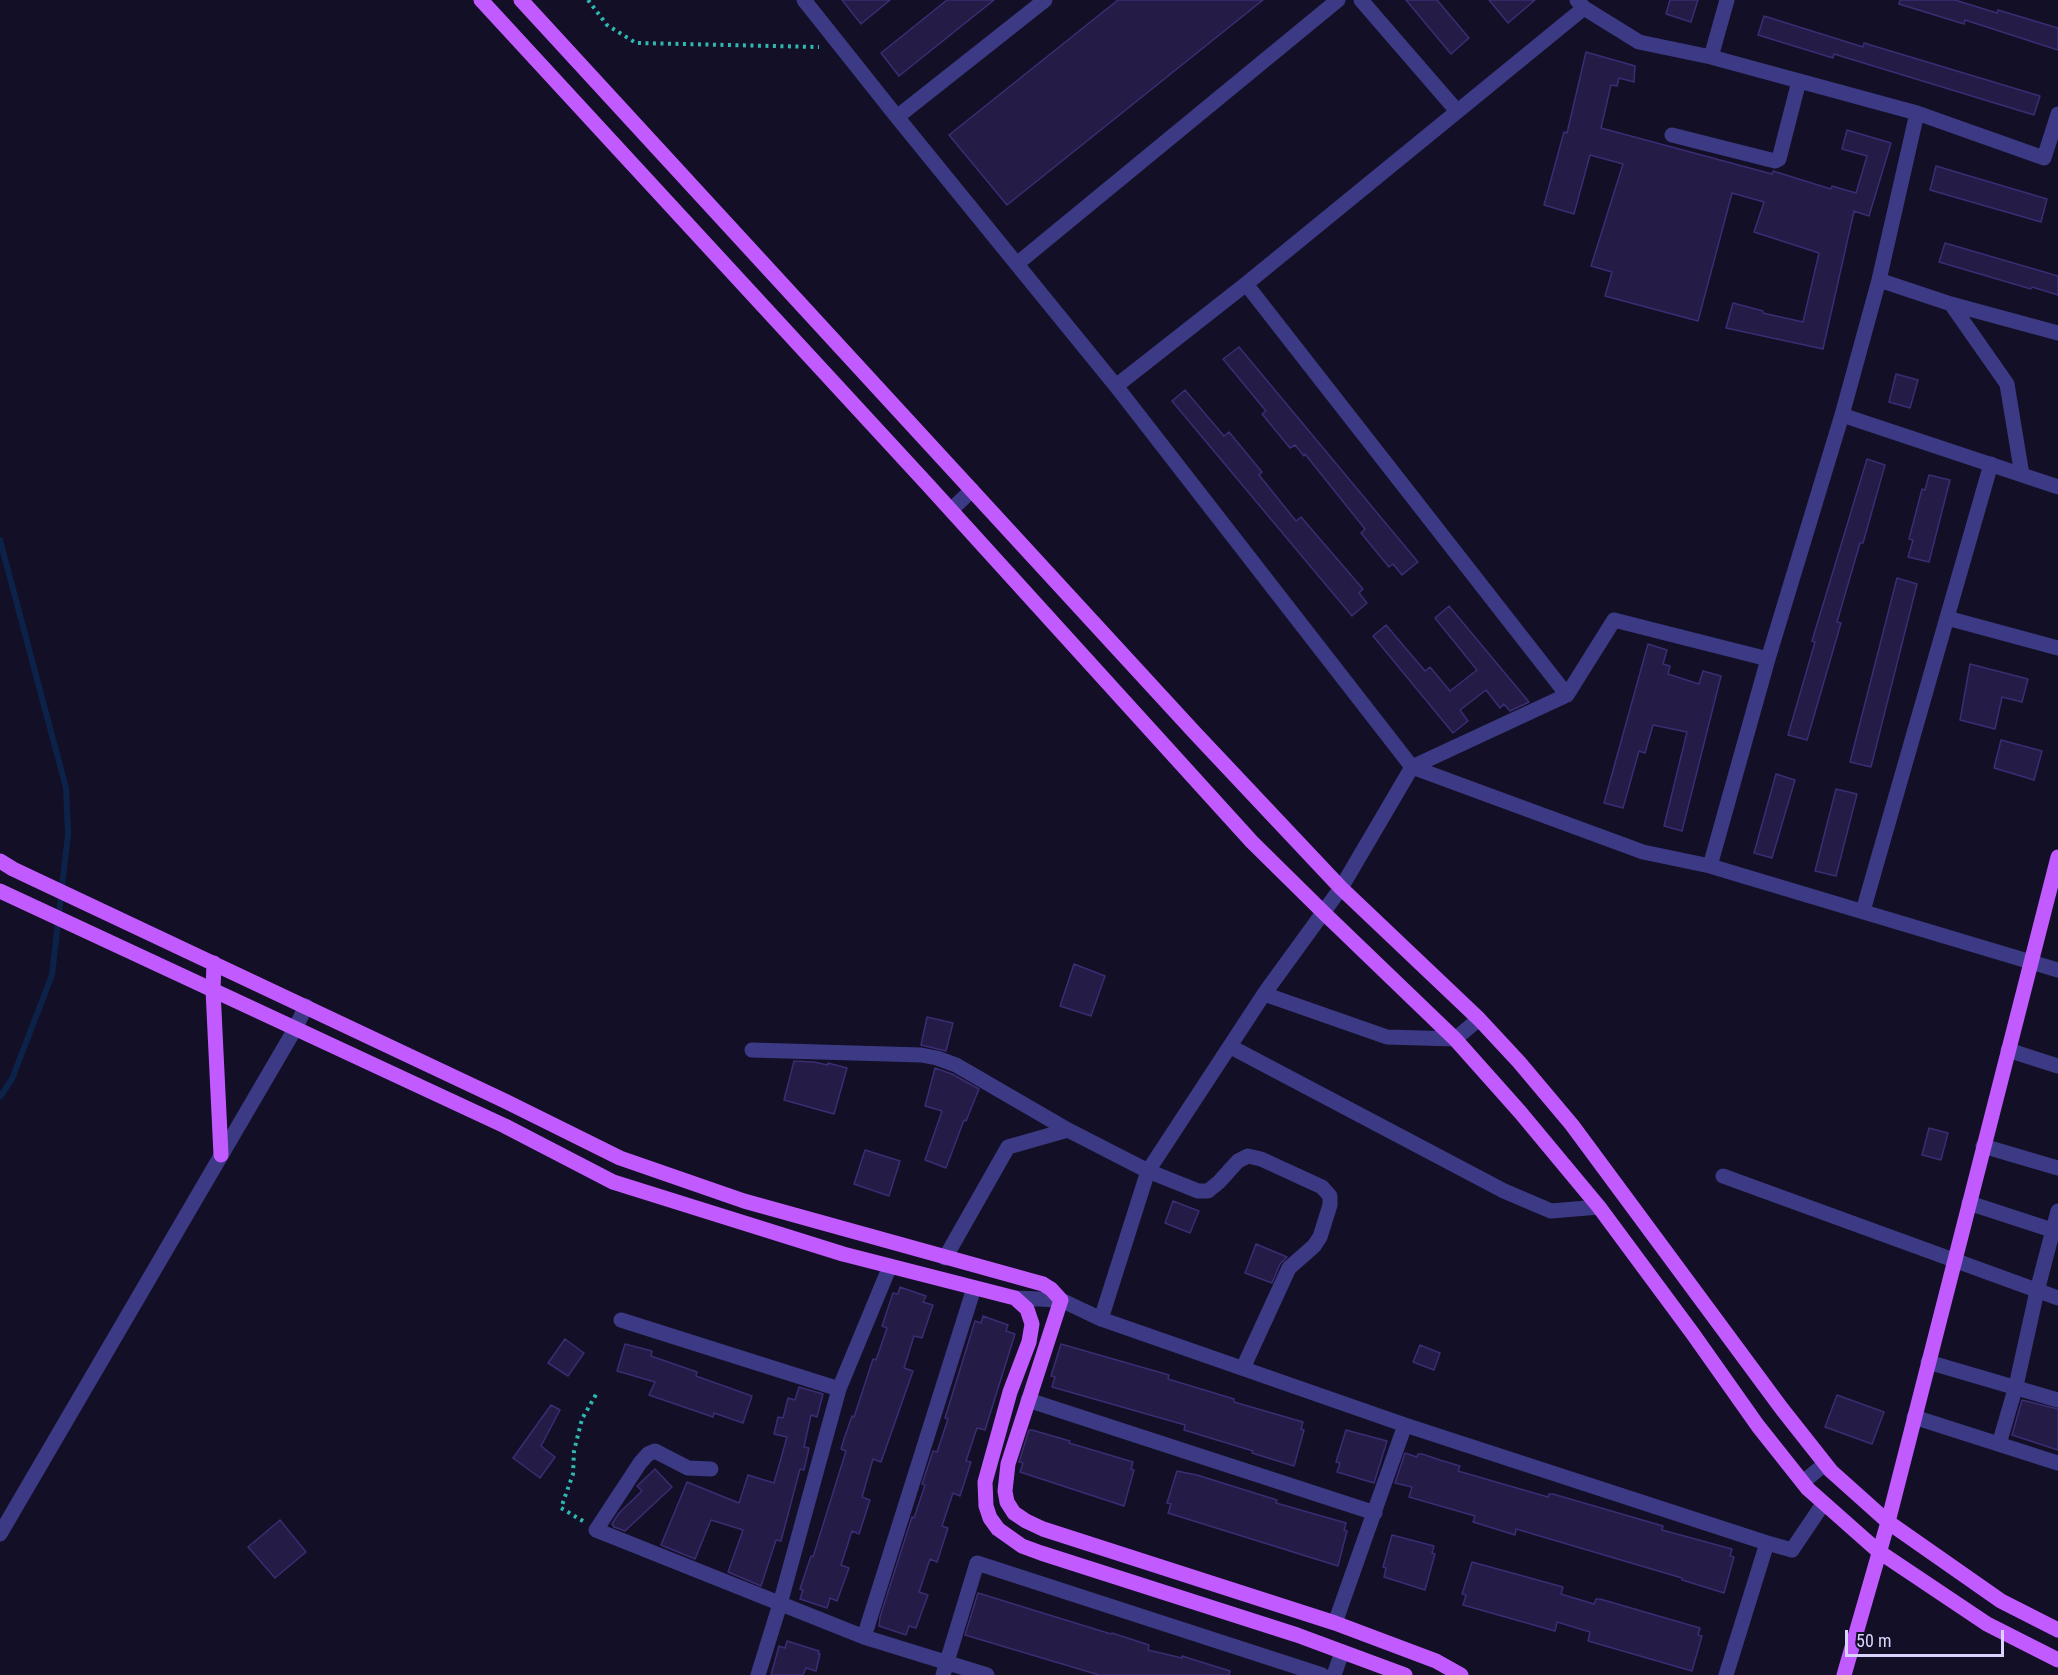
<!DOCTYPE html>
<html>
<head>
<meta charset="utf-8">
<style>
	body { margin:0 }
	#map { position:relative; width:2058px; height:1675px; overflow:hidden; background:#130f26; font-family:"Roboto Condensed",sans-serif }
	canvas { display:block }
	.scale { position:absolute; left:1845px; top:1630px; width:159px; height:27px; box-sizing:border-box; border:3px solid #d9d4ff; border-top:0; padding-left:8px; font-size:18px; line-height:21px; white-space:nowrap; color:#d9d4ff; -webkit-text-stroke:4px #130f26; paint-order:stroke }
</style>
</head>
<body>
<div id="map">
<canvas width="2058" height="1675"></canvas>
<div class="scale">50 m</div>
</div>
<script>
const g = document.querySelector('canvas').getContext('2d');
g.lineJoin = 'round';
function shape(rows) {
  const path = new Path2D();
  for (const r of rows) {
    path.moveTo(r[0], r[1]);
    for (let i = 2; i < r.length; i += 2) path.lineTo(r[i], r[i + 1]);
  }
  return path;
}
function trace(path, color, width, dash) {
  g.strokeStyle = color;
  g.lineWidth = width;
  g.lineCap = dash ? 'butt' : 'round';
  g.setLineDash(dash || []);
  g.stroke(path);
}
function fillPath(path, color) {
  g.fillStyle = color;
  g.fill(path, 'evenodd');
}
const stream = shape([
	[0,540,66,788,68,834,52,975,12,1079,0,1097]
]);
const building = shape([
	[842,0,890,0,861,24,842,0],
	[947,0,994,0,899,76,881,53,947,0],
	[1118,0,1263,0,1007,205,949,135,1118,0],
	[1406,0,1437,0,1469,38,1451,54,1406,0],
	[1489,0,1535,0,1508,23,1489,0],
	[1670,0,1698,0,1691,22,1666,14,1670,0],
	[1900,0,1955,0,1997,13,1998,10,2058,28,2058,50,1965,20,1964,24,1899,4,1900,0],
	[1764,16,1863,47,1864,43,2040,96,2034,115,1834,54,1833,58,1758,35,1764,16],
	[1586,52,1635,66,1634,82,1619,78,1617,86,1611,85,1601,128,1772,174,1773,171,1831,189,1832,186,1856,193,1867,156,1842,149,1847,130,1891,143,1869,216,1854,211,1823,349,1726,328,1733,303,1763,311,1763,313,1803,322,1819,253,1754,232,1764,202,1732,193,1698,321,1605,296,1612,272,1591,266,1623,164,1590,155,1574,214,1544,205,1564,132,1567,133,1586,52],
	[1936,166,2047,199,2041,222,1930,190,1936,166],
	[1945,243,2058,276,2058,295,2032,287,2031,289,1939,262,1945,243],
	[1239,347,1418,562,1402,575,1393,564,1389,567,1361,533,1365,529,1305,454,1304,456,1295,445,1290,448,1262,414,1266,411,1223,359,1239,347],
	[1896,374,1918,380,1910,408,1889,402,1896,374],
	[1185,390,1224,436,1229,432,1262,472,1259,475,1296,521,1301,517,1363,589,1359,593,1367,603,1352,616,1172,401,1185,390],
	[1867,459,1885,465,1863,543,1860,543,1837,622,1841,623,1807,740,1788,735,1815,642,1812,641,1867,459],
	[1929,475,1950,480,1929,562,1908,557,1913,540,1909,539,1922,489,1925,490,1929,475],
	[1897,578,1917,584,1871,767,1850,762,1897,578],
	[1449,606,1529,702,1510,711,1504,704,1500,708,1486,690,1460,710,1468,721,1453,733,1373,636,1386,625,1425,671,1430,667,1450,691,1477,670,1435,618,1449,606],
	[1648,644,1667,650,1663,664,1670,666,1668,674,1699,684,1703,671,1721,676,1682,831,1664,826,1687,732,1653,725,1645,753,1639,751,1623,808,1604,803,1648,644],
	[1970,664,2028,679,2022,702,2002,697,1995,729,1960,720,1970,664],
	[2001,740,2042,751,2034,780,1994,768,2001,740],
	[1776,774,1795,780,1772,858,1754,853,1776,774],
	[1836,789,1857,794,1836,876,1815,871,1836,789],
	[1074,964,1105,976,1091,1016,1060,1006,1074,964],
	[927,1017,953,1023,946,1051,921,1045,927,1017],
	[794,1061,814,1062,828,1065,828,1063,847,1068,834,1114,784,1100,794,1061],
	[935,1068,952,1074,979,1089,966,1121,964,1120,946,1168,925,1160,942,1111,925,1106,935,1068],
	[1929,1128,1948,1133,1941,1160,1922,1155,1929,1128],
	[865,1150,900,1161,889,1196,854,1184,865,1150],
	[1173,1201,1199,1211,1190,1233,1165,1223,1173,1201],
	[1256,1244,1287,1257,1280,1264,1272,1283,1245,1273,1256,1244],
	[900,1287,926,1296,923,1302,933,1305,922,1338,914,1336,904,1368,913,1371,881,1462,873,1459,862,1497,870,1500,859,1534,852,1531,841,1565,849,1568,837,1601,830,1598,827,1608,800,1599,803,1590,800,1589,811,1556,813,1557,846,1451,841,1449,844,1439,852,1416,854,1417,873,1359,876,1360,887,1328,882,1326,893,1293,898,1294,900,1287],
	[983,1316,1008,1325,1006,1331,1015,1334,985,1430,977,1428,966,1461,971,1462,960,1496,953,1493,942,1526,948,1528,937,1562,930,1559,919,1592,928,1595,916,1628,909,1626,906,1635,879,1626,880,1617,912,1517,914,1518,925,1485,922,1484,933,1451,937,1452,948,1419,945,1418,975,1321,981,1323,983,1316],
	[565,1339,584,1353,568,1376,548,1363,565,1339],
	[625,1344,652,1351,651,1356,697,1372,696,1376,752,1396,743,1423,714,1413,713,1417,649,1395,655,1382,617,1371,625,1344],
	[1061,1344,1169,1375,1168,1379,1234,1399,1234,1402,1303,1422,1301,1429,1304,1430,1294,1466,1252,1453,1253,1451,1184,1430,1185,1425,1052,1387,1055,1377,1051,1376,1061,1344],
	[1420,1345,1440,1353,1434,1370,1413,1362,1420,1345],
	[799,1387,823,1394,817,1417,811,1415,804,1447,809,1448,804,1470,800,1469,781,1541,776,1540,761,1586,728,1572,743,1530,711,1520,695,1559,661,1545,687,1482,739,1503,748,1475,774,1483,787,1437,774,1434,778,1417,783,1418,788,1398,795,1400,799,1387],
	[1837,1395,1884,1412,1872,1444,1825,1427,1837,1395],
	[2022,1400,2058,1409,2058,1450,2012,1435,2022,1400],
	[551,1405,560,1410,541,1446,555,1457,540,1478,513,1458,551,1405],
	[1029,1430,1032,1430,1070,1441,1069,1443,1133,1462,1131,1469,1134,1470,1124,1506,1020,1472,1023,1463,1019,1462,1029,1430],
	[1346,1430,1387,1441,1374,1483,1337,1472,1340,1463,1336,1462,1346,1430],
	[1405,1453,1417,1457,1418,1454,1422,1454,1440,1460,1460,1466,1458,1471,1548,1497,1549,1494,1553,1494,1663,1526,1662,1530,1732,1549,1730,1556,1734,1557,1724,1593,1682,1580,1682,1578,1516,1529,1515,1535,1473,1522,1475,1516,1409,1497,1412,1487,1395,1483,1405,1453],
	[655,1469,672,1487,625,1531,614,1527,612,1524,619,1513,642,1491,637,1486,655,1469],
	[1177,1471,1197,1475,1277,1500,1276,1503,1346,1523,1344,1530,1347,1531,1338,1566,1168,1513,1171,1504,1167,1503,1177,1471],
	[280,1520,306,1552,275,1578,248,1547,280,1520],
	[1392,1535,1434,1546,1432,1553,1435,1554,1425,1590,1384,1577,1386,1568,1383,1567,1392,1535],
	[1472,1562,1563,1587,1561,1594,1594,1604,1596,1599,1600,1599,1700,1628,1698,1635,1702,1636,1692,1671,1588,1641,1590,1632,1557,1622,1555,1631,1463,1605,1466,1595,1462,1594,1472,1562],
	[978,1593,1111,1634,1112,1633,1149,1645,1148,1650,1182,1658,1182,1656,1230,1671,1229,1675,1099,1675,965,1635,978,1593],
	[787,1641,819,1651,818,1654,820,1654,816,1671,806,1668,803,1675,771,1675,779,1646,785,1648,787,1641]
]);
const path = shape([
	[588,0,607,25,636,43,819,47],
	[583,1521,561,1508,573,1474,574,1451,582,1419,598,1391]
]);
const minor = shape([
	[804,0,897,117,1116,386,1412,767,1643,852,1710,866,2058,970],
	[1361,0,1457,111],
	[1577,0,1584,8,1639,42,1711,57,1917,113,2044,158,2058,114],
	[1711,57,1727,0],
	[897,117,1045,0],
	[1672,135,1775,161,1779,159,1799,81],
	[1018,263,1338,0],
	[1879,280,1951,304,2058,333],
	[1246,284,1567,695,1614,620,1768,659],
	[1951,304,2007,384,2022,475],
	[1116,386,1246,284,1584,8],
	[1842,415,2058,487],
	[951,510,972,490],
	[1947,618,2058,648],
	[1710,866,1768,659,1842,415,1879,280,1917,113],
	[1863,911,1991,464],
	[1264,994,1387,1037,1455,1039,1479,1019],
	[1231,1047,1504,1191,1551,1211,1599,1207],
	[752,1050,921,1055,937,1058,956,1065,1068,1130,1148,1171,1198,1191,1208,1191,1219,1182,1238,1161,1248,1156,1261,1159,1322,1187,1330,1196,1330,1205,1320,1237,1314,1246,1289,1268,1243,1368],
	[2008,1050,2058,1066],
	[1983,1146,2058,1168],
	[1723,1176,2058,1298],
	[1969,1203,2058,1232],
	[945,1258,1008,1147,1068,1130],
	[1015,1298,1061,1300,1101,1319,1405,1425,1767,1543,1726,1675],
	[1101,1319,1148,1171,1264,994,1341,888,1412,767,1567,695],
	[621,1320,839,1389],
	[1928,1362,2058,1400],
	[1028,1400,1375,1513],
	[1914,1417,2058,1463],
	[1999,1444,2016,1386,2037,1291,2058,1211],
	[711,1469,688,1468,655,1451,648,1454,640,1463,596,1530,864,1637,987,1675],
	[1803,1482,1825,1464],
	[0,1534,295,1029,306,1006],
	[1767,1543,1792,1550,1823,1504],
	[1335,1623,1405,1425],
	[864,1637,974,1288],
	[758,1675,780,1604,839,1389,890,1266],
	[943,1675,977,1563,1322,1675],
	[1334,1675,1342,1652]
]);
const major = shape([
	[481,0,928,485,1252,842,1324,913,1455,1039,1520,1112,1599,1207,1693,1334,1758,1426,1808,1489,1878,1551,1987,1624,2058,1660],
	[521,0,1195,733,1341,888,1479,1019,1519,1062,1572,1125,1782,1409,1831,1471,1888,1522,2001,1601,2058,1630],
	[0,861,13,869,505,1101,620,1158,744,1201,1043,1284,1051,1289,1061,1300,1008,1464,1005,1491,1007,1502,1014,1513,1026,1521,1043,1529,1335,1623,1436,1661,1461,1675],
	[0,891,505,1126,613,1182,843,1254,1015,1298,1027,1309,1032,1324,1029,1342,1010,1392,985,1482,986,1506,990,1518,998,1529,1022,1546,1041,1553,1297,1635,1405,1675],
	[214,963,213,990,221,1155],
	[1844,1675,1888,1522,2058,857]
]);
trace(stream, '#0c2248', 6);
fillPath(building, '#241b47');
trace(building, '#3b2d73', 1.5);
trace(path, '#2fb8b0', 4, [3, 4.5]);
trace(minor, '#3d3a85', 15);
trace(major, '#c25bff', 15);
</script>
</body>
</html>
